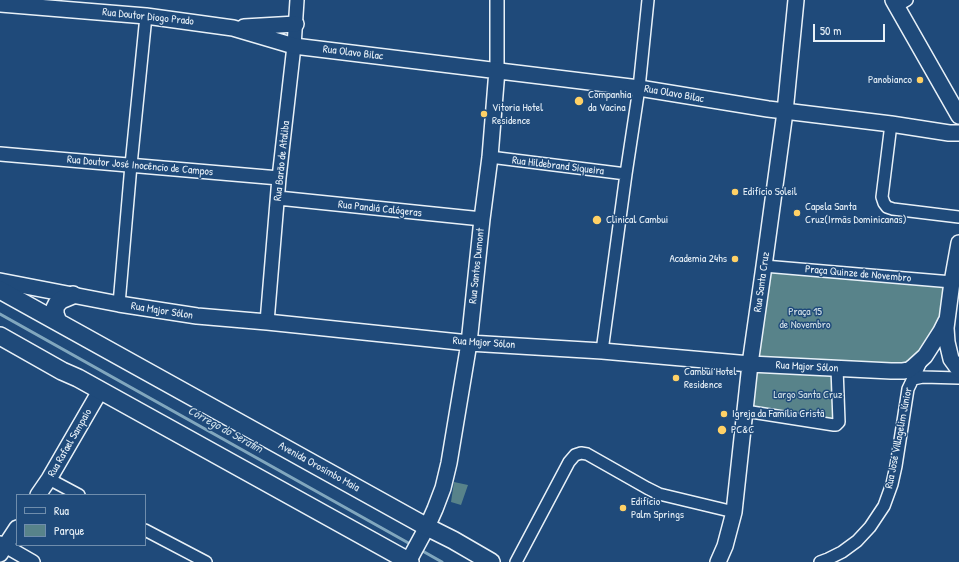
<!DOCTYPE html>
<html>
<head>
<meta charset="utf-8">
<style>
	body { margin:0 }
	#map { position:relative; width:959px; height:562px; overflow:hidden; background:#1f4a7a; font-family:"Patrick Hand",sans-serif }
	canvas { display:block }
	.legend { position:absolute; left:16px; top:494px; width:130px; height:52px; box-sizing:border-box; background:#1f4a7a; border:1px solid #6f8dac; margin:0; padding:5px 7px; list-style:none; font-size:12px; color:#e8f1f8 }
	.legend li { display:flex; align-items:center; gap:8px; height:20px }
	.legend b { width:20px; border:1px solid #6f8dac }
	.scale { position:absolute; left:813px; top:24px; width:72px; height:18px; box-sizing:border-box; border:2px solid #e8f1f8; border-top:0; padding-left:5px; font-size:12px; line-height:14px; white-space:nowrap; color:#e8f1f8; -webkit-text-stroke:3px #1f4a7a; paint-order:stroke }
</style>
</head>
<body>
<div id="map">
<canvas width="959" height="562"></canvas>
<ul class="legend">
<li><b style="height:5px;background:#1f4a7a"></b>Rua</li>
<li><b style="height:11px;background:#58838a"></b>Parque</li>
</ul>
<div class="scale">50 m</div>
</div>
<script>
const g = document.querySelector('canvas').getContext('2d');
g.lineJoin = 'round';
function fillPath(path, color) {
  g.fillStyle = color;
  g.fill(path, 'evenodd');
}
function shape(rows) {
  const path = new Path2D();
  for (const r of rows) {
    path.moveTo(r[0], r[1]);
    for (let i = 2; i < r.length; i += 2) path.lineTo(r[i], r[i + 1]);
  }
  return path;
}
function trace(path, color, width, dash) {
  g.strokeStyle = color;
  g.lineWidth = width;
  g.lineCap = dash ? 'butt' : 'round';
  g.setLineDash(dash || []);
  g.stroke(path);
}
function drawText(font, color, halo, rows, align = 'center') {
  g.font = font + ' "Patrick Hand",sans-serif';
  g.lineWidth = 3;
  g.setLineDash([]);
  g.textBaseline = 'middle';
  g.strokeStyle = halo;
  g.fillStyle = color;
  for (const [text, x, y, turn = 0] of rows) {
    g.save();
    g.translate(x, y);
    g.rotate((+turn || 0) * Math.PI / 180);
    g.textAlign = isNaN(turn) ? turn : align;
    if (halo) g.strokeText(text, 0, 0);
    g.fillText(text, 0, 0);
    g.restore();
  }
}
const green = shape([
	[767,272,944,286,940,326,905,366,756,359],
	[750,364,837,369,838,428,745,412],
	[454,482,468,485,461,505,451,502]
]);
const stream = shape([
	[0,314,412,545],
	[419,549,442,562]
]);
const minor = shape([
	[897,6,907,0],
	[891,124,882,197,884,203,887,207,893,209,959,217],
	[490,157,626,174],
	[764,266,952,282],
	[119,304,131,165,146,16],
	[602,351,626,174,639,88,648,0],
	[913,379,923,377,959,378],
	[745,411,834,425,836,425,839,422,837,368],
	[49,479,79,495],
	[145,530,206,562],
	[516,562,569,462,575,455,581,453,587,454,647,488,659,494,734,512],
	[820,562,828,559,842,552,857,541,870,527,884,506,892,484,896,466,908,389,921,362]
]);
const tertiary = shape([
	[497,70,497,0],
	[0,154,279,178],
	[278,198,482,219],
	[267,322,279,178,294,46,297,0],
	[0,543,33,562]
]);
const secondary = shape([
	[893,0,959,116],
	[0,4,146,16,233,28,294,46,639,88,768,109,891,124,949,133,959,133],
	[244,27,296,24],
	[959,243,952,282,946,328,947,342,951,359,959,370],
	[0,281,119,304,197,316,267,322,469,343,602,351,750,364,891,371,903,371,909,370,914,366,925,356,941,331,946,321],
	[38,495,49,479,100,391],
	[0,554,17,528],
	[408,562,427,527,435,509,443,488,449,463,469,343,482,219,490,157,497,70],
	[718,562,725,546,734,512,750,364,764,266,785,112,796,0]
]);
const primary = shape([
	[0,290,427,527,453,540,491,562],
	[58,322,55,314,55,308,57,304,61,300,73,295],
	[0,336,62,371,78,378,410,562]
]);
const markers = [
	[920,80,4,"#ffd166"],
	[579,101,5,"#ffd166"],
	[484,114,4,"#ffd166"],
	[735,192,4,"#ffd166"],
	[797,213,4,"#ffd166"],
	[597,220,5,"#ffd166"],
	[735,259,4,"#ffd166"],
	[676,378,4,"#ffd166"],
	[724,414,4,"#ffd166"],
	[722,430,5,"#ffd166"],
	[623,508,4,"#ffd166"]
];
const streetNames = [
	["Rua Doutor Diogo Prado",148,17,6],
	["Rua Olavo Bilac",353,53,7],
	["Rua Olavo Bilac",674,94,10],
	["Rua Barão de Ataliba",282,161,-84],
	["Rua Doutor José Inocêncio de Campos",140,166,5],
	["Rua Hildebrand Siqueira",558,166,7],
	["Rua Pandiá Calógeras",380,209,6],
	["Rua Santos Dumont",477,266,-84],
	["Praça Quinze de Novembro",858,274,5],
	["Rua Santa Cruz",762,282,-82],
	["Rua Major Sólon",162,311,9],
	["Rua Major Sólon",484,343,4],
	["Rua Major Sólon",807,367,3],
	["Rua José Villagelim Júnior",899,438,-79],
	["Rua Rafael Sampaio",70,443,-60],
	["Avenida Orosimbo Maia",319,467,29]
];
const poiNames = [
	["Panobianco",912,80,"right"],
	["Companhia",588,95],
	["da Vacina",588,108],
	["Vitoria Hotel",492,108],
	["Residence",492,121],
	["Edifício Soleil",743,192],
	["Capela Santa",805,207],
	["Cruz(Irmãs Dominicanas)",805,220],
	["Clinical Cambui",606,220],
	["Academia 24hs",727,259,"right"],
	["Cambuí Hotel",684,372],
	["Residence",684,385],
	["Igreja da Família Cristâ",732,414],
	["PC&C",731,430],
	["Edifício",631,502],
	["Palm Springs",631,515]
];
const parkNames = [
	["Praça 15",805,312],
	["de Novembro",805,325],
	["Largo Santa Cruz",808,395]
];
const waterNames = [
	["Córrego do Serafim",225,430,29]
];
fillPath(green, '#58838a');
trace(stream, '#81a7be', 3);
trace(minor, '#e8f1f8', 14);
trace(tertiary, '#e8f1f8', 16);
trace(secondary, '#e8f1f8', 18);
trace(primary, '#e8f1f8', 20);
trace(minor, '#1f4a7a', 11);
trace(tertiary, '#1f4a7a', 13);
trace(secondary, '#1f4a7a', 15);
trace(primary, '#1f4a7a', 17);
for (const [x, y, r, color] of markers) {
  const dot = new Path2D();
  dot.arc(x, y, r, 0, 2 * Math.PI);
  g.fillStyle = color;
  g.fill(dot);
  trace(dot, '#1f4a7a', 1.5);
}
drawText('11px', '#e8f1f8', '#1f4a7a', streetNames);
drawText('11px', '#e8f1f8', '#1f4a7a', poiNames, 'left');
drawText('11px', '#d2e0e8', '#1f4a7a', parkNames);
drawText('italic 12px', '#cedfe9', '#1f4a7a', waterNames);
</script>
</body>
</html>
